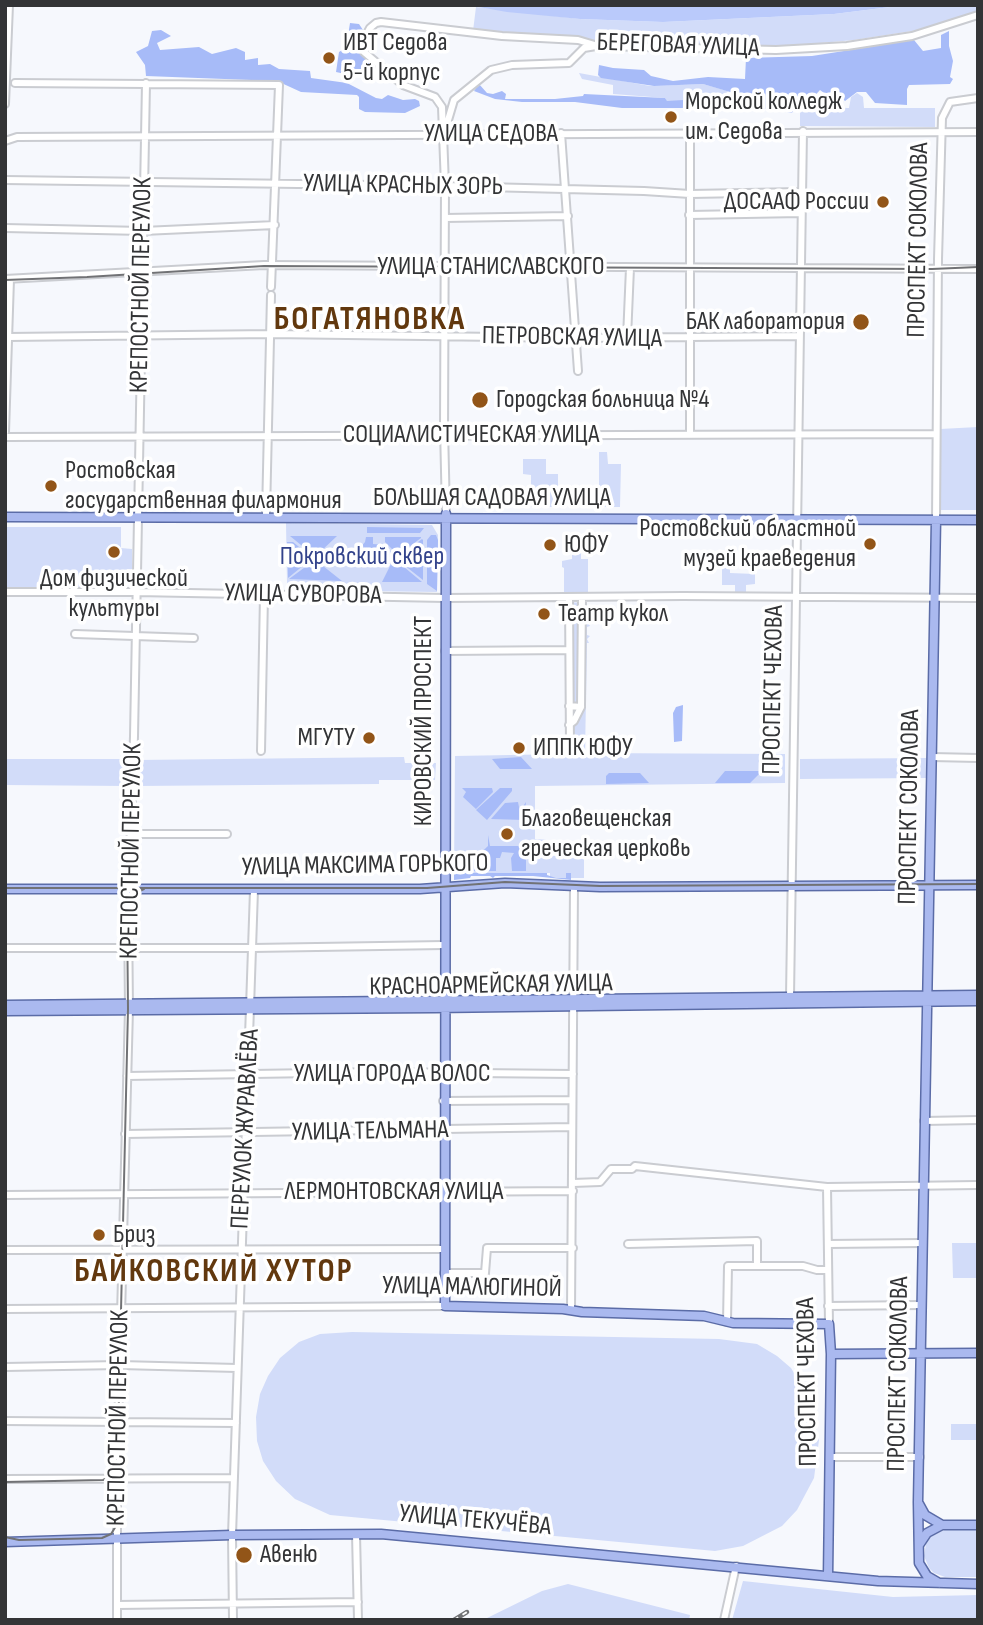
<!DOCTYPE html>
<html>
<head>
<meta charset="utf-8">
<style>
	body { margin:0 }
	#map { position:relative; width:983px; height:1625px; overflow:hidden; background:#f6f8fd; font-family:"Sofia Sans Condensed",sans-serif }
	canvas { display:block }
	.frame { position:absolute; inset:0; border:7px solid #333436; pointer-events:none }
</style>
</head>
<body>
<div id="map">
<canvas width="983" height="1625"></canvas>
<div class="frame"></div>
</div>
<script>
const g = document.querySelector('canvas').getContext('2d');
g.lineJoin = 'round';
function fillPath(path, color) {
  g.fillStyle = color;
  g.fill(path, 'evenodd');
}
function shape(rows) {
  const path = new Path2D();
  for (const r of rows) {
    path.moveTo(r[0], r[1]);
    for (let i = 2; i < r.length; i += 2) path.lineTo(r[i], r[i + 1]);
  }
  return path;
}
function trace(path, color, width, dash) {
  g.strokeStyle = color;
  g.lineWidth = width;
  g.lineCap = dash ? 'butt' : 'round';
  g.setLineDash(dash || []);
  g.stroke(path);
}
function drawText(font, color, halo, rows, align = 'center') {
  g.font = font + ' "Sofia Sans Condensed",sans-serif';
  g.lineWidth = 7;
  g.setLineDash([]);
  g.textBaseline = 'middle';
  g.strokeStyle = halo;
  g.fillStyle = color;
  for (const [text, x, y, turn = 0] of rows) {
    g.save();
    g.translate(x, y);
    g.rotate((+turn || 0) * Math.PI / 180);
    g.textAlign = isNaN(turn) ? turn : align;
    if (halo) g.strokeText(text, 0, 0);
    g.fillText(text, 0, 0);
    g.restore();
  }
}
const green = shape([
	[906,5,978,5,978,11,925,29,854,40,777,47,594,42,473,31,476,7,580,19,663,22,834,14],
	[579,73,650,86,703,84,728,91,724,97,667,102,665,98,613,94,613,85,582,79],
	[857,93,863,97,864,108,935,108,935,127,800,126,800,107,849,108,851,97],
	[978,427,978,510,939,510,940,429],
	[599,452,607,452,608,464,621,464,620,507,599,507],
	[523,459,546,459,546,474,558,474,558,507,544,507,542,503,537,503,537,507,531,507,531,475,523,474],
	[286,523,432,525,438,535,437,592,289,590,289,585,287,584],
	[5,527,121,527,121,548,132,549,132,569,127,569,127,577,96,577,96,587,5,587],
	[572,550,581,550,581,559,588,559,588,592,564,592,564,568,562,567,562,561,572,559],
	[722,565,730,565,730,573,755,574,755,584,746,585,746,592,735,592,735,585,722,585],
	[565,602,587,603,587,619,590,619,588,622,590,626,587,627,587,635,590,636,587,639,589,643,587,643,585,753,785,754,785,783,535,786,535,839,549,840,550,856,584,856,584,878,550,878,550,873,454,873,455,756,565,754],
	[404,757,405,763,436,763,435,780,379,780,379,784,136,786,137,760],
	[926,758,926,778,800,779,800,759],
	[5,759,127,759,127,786,5,785],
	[952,1243,978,1243,978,1278,953,1278],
	[352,1332,719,1339,757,1344,777,1356,791,1368,811,1401,819,1440,814,1478,797,1510,782,1526,743,1546,715,1551,330,1515,295,1499,276,1481,263,1461,257,1441,256,1417,260,1394,268,1376,280,1358,299,1342,320,1334],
	[951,1424,978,1424,978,1440,951,1440],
	[944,1530,978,1530,978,1577,945,1577,934,1573,929,1568,924,1556,926,1544,930,1537],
	[743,1581,893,1597,978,1595,978,1620,732,1620],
	[568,1584,690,1615,689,1620,483,1620,542,1591]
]);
const forest = shape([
	[350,23,359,24,363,30,361,50,372,61,359,77,336,72,339,52,346,48],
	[161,30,171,36,157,43,160,50,199,47,212,54,236,48,245,52,245,60,258,58,258,65,270,64,279,69,310,71,311,78,347,83,376,98,382,99,388,95,403,100,415,99,419,101,420,106,405,113,365,112,359,109,359,97,357,95,301,92,277,81,146,76,145,65,136,52,148,46,152,31],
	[949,31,949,46,953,61,950,77,953,79,950,84,909,85,907,89,907,105,875,103,866,92,857,92,845,101,838,94,828,96,820,90,807,104,791,113,775,109,745,108,622,108,575,102,522,102,495,99,474,91,479,84,487,93,493,94,502,91,506,94,505,99,555,99,583,96,584,94,665,98,667,101,683,100,683,97,701,100,702,97,724,97,726,105,737,101,737,94,703,84,654,86,601,78,598,75,599,65,613,68,644,70,651,76,673,81,708,77,745,79,746,58,812,56,914,40,923,51,941,48,941,35],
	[367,527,424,528,420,533,367,533],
	[431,535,436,535,438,540,437,591,427,584,427,540],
	[290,536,337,536,318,554,312,554],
	[366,537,373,537,373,544,385,545,393,554,391,557,369,557,369,550,361,547,365,542],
	[385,537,421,537,421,538,398,555,385,542],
	[422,539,423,540,423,580,399,561,400,556],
	[287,542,293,542,310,556,310,560,288,578],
	[312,562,318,562,342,581,289,579],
	[392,562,398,562,422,582,382,582],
	[291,583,351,584,353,591,291,590],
	[683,705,682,741,674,742,673,713,676,707],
	[521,757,532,769,500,769,492,759],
	[725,771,762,771,750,783,715,783],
	[609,773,640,773,649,783,606,784,606,776],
	[462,788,492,788,493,792,476,809,463,797,466,792],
	[500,788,512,788,512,791,487,820,476,810],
	[518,802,519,807,522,808,526,802,524,820,491,819,505,803],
	[488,835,490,846,526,846,526,871,512,871,511,858,514,853,502,852,500,858,496,858,496,871,462,871,488,846],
	[454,873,547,873,547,875,556,878,566,878,566,873,571,873,571,880,533,876,495,876,493,878,490,876,471,876,470,878,454,880]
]);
const water = shape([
	[467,5,906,5,834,14,663,22,580,19,507,12]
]);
const minor = shape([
	[15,83,279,85,271,287],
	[5,104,9,5],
	[446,127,454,100,491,70,512,65,569,63,584,48,596,46],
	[561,133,578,371],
	[5,141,17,137,978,132],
	[5,180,445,186,644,191,690,194,801,192],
	[689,215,801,213],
	[445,218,568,216],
	[5,228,143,231,275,225],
	[5,279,264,265,978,269],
	[8,337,271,334,576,338,799,336],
	[627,338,630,268],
	[5,432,10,279],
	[690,435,690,134],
	[5,437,936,434],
	[266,514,271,295],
	[446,514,444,428,445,186,442,107,435,97,403,85,364,52,363,41,370,28,376,23,381,22,502,36,578,40,598,46,776,50,847,46,912,36,978,15],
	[936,520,938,259,942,118,950,102,978,98],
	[5,592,137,592,445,598,683,596,978,598],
	[569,597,570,748],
	[75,634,194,638],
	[445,651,569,650],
	[569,706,581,707,582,597],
	[569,725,574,721,581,707],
	[261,751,264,595],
	[932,757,978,758],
	[132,834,227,834],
	[5,948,253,948,444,945],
	[790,996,803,131],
	[127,1076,377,1072,573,1074],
	[443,1101,572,1100],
	[924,1121,978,1120],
	[125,1134,572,1127],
	[573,1183,600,1182,611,1169,632,1169,635,1166,827,1187,978,1185],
	[827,1187,829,1324],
	[5,1195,573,1191],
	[628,1244,757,1241,757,1266],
	[828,1244,922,1243],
	[5,1250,444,1249],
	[444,1273,485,1273,487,1248,573,1248],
	[828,1306,921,1305],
	[5,1309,445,1306],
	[571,1310,574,886],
	[727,1322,728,1266,803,1266,817,1270,828,1270],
	[5,1367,120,1365,237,1368],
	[5,1421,236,1423],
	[830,1457,920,1457],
	[5,1479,234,1478],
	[356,1534,358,1620],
	[117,1605,358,1602],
	[117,1620,117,1469,129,1009,128,911,134,736,146,83],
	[233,1620,232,1535,254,890],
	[724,1620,736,1566]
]);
const major = shape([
	[446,514,445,1306,563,1309,582,1312,704,1316,733,1323,829,1324,831,1354,828,1576],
	[5,517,978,520],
	[936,520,918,1502,919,1563,927,1576,939,1583],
	[5,889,420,889,505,883,600,887,978,885],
	[5,1005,978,995],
	[5,1011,434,1008,978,1001],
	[831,1354,978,1353],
	[919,1504,925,1515,942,1525],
	[5,1542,232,1535,381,1534,878,1581,978,1584],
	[919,1545,927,1533,942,1525,978,1525]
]);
const tram = shape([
	[5,280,87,277,264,266,932,269,978,267],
	[5,888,427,888,505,882,600,886,978,884],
	[5,1482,103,1480,116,1474,118,1467],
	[5,1537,19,1540,102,1538,111,1534,116,1526,128,1009,127,909,131,895,144,889]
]);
const rail = shape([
	[454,1620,467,1612]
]);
const markers = [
	[329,58,7,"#925518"],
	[671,117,7,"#925518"],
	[883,202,7,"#925518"],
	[861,322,9,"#925518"],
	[480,400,9,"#925518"],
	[51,486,7,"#925518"],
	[870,544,7,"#925518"],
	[550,545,7,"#925518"],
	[114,552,7,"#925518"],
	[544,614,7,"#925518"],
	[369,738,7,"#925518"],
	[519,748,7,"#925518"],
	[507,834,7,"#925518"],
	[99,1235,7,"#925518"],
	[244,1555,9,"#925518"]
];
const poiNames = [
	["ИВТ Седова",343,43],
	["5-й корпус",343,73],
	["Морской колледж",685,102],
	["им. Седова",685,132],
	["ДОСААФ России",869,202,"right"],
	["БАК лаборатория",845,322,"right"],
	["Городская больница №4",496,400],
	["Ростовская",65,471],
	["государственная филармония",65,501],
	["Ростовский областной",856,529,"right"],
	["музей краеведения",856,559,"right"],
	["ЮФУ",564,545],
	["Дом физической",114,579,"center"],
	["культуры",114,609,"center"],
	["Театр кукол",558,614],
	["МГУТУ",355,738,"right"],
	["ИППК ЮФУ",533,748],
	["Благовещенская",521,819],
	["греческая церковь",521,849],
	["Бриз",113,1235],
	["Авеню",260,1555]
];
const streetNames = [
	["БЕРЕГОВАЯ УЛИЦА",678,46,2],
	["УЛИЦА СЕДОВА",491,134],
	["УЛИЦА КРАСНЫХ ЗОРЬ",403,186,1],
	["ПРОСПЕКТ СОКОЛОВА",919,240,-89],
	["УЛИЦА СТАНИСЛАВСКОГО",491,267],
	["КРЕПОСТНОЙ ПЕРЕУЛОК",142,285,-89],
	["ПЕТРОВСКАЯ УЛИЦА",572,338,1],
	["СОЦИАЛИСТИЧЕСКАЯ УЛИЦА",471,435],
	["БОЛЬШАЯ САДОВАЯ УЛИЦА",492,498],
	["УЛИЦА СУВОРОВА",303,595,1],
	["ПРОСПЕКТ ЧЕХОВА",774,690,-89],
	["КИРОВСКИЙ ПРОСПЕКТ",424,721,-90],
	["ПРОСПЕКТ СОКОЛОВА",910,807,-89],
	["КРЕПОСТНОЙ ПЕРЕУЛОК",132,851,-89],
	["УЛИЦА МАКСИМА ГОРЬКОГО",365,866,-1],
	["КРАСНОАРМЕЙСКАЯ УЛИЦА",491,986,-1],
	["УЛИЦА ГОРОДА ВОЛОС",392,1074],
	["ПЕРЕУЛОК ЖУРАВЛЁВА",246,1129,-87],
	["УЛИЦА ТЕЛЬМАНА",370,1132,-1],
	["ЛЕРМОНТОВСКАЯ УЛИЦА",394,1192],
	["УЛИЦА МАЛЮГИНОЙ",472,1288,1],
	["ПРОСПЕКТ СОКОЛОВА",899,1374,-89],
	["ПРОСПЕКТ ЧЕХОВА",808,1382,-91],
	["КРЕПОСТНОЙ ПЕРЕУЛОК",119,1418,-89],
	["УЛИЦА ТЕКУЧЁВА",475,1521,5]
];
const parkNames = [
	["Покровский сквер",362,557]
];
const districtNames = [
	["БОГАТЯНОВКА",370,321],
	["БАЙКОВСКИЙ ХУТОР",214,1273]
];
fillPath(green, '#d2dcf9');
fillPath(forest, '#a7bbf8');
fillPath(water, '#bacafb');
trace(minor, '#caccd1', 10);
trace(major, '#5b6ca7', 11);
trace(minor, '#fff', 6);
trace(major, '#aab9ef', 8);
trace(tram, '#717275', 2);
trace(rail, '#717275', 4.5);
trace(rail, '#fff', 2, [5]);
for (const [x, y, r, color] of markers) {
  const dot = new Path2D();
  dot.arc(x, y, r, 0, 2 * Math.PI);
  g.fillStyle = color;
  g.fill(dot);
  trace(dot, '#fff', 2.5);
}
drawText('26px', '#333436', '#fff', poiNames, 'left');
drawText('26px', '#333436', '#fff', streetNames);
drawText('26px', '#33438b', '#fff', parkNames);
g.letterSpacing = '2px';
drawText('bold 33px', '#62380e', '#fff', districtNames);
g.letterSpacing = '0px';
</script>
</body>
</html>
